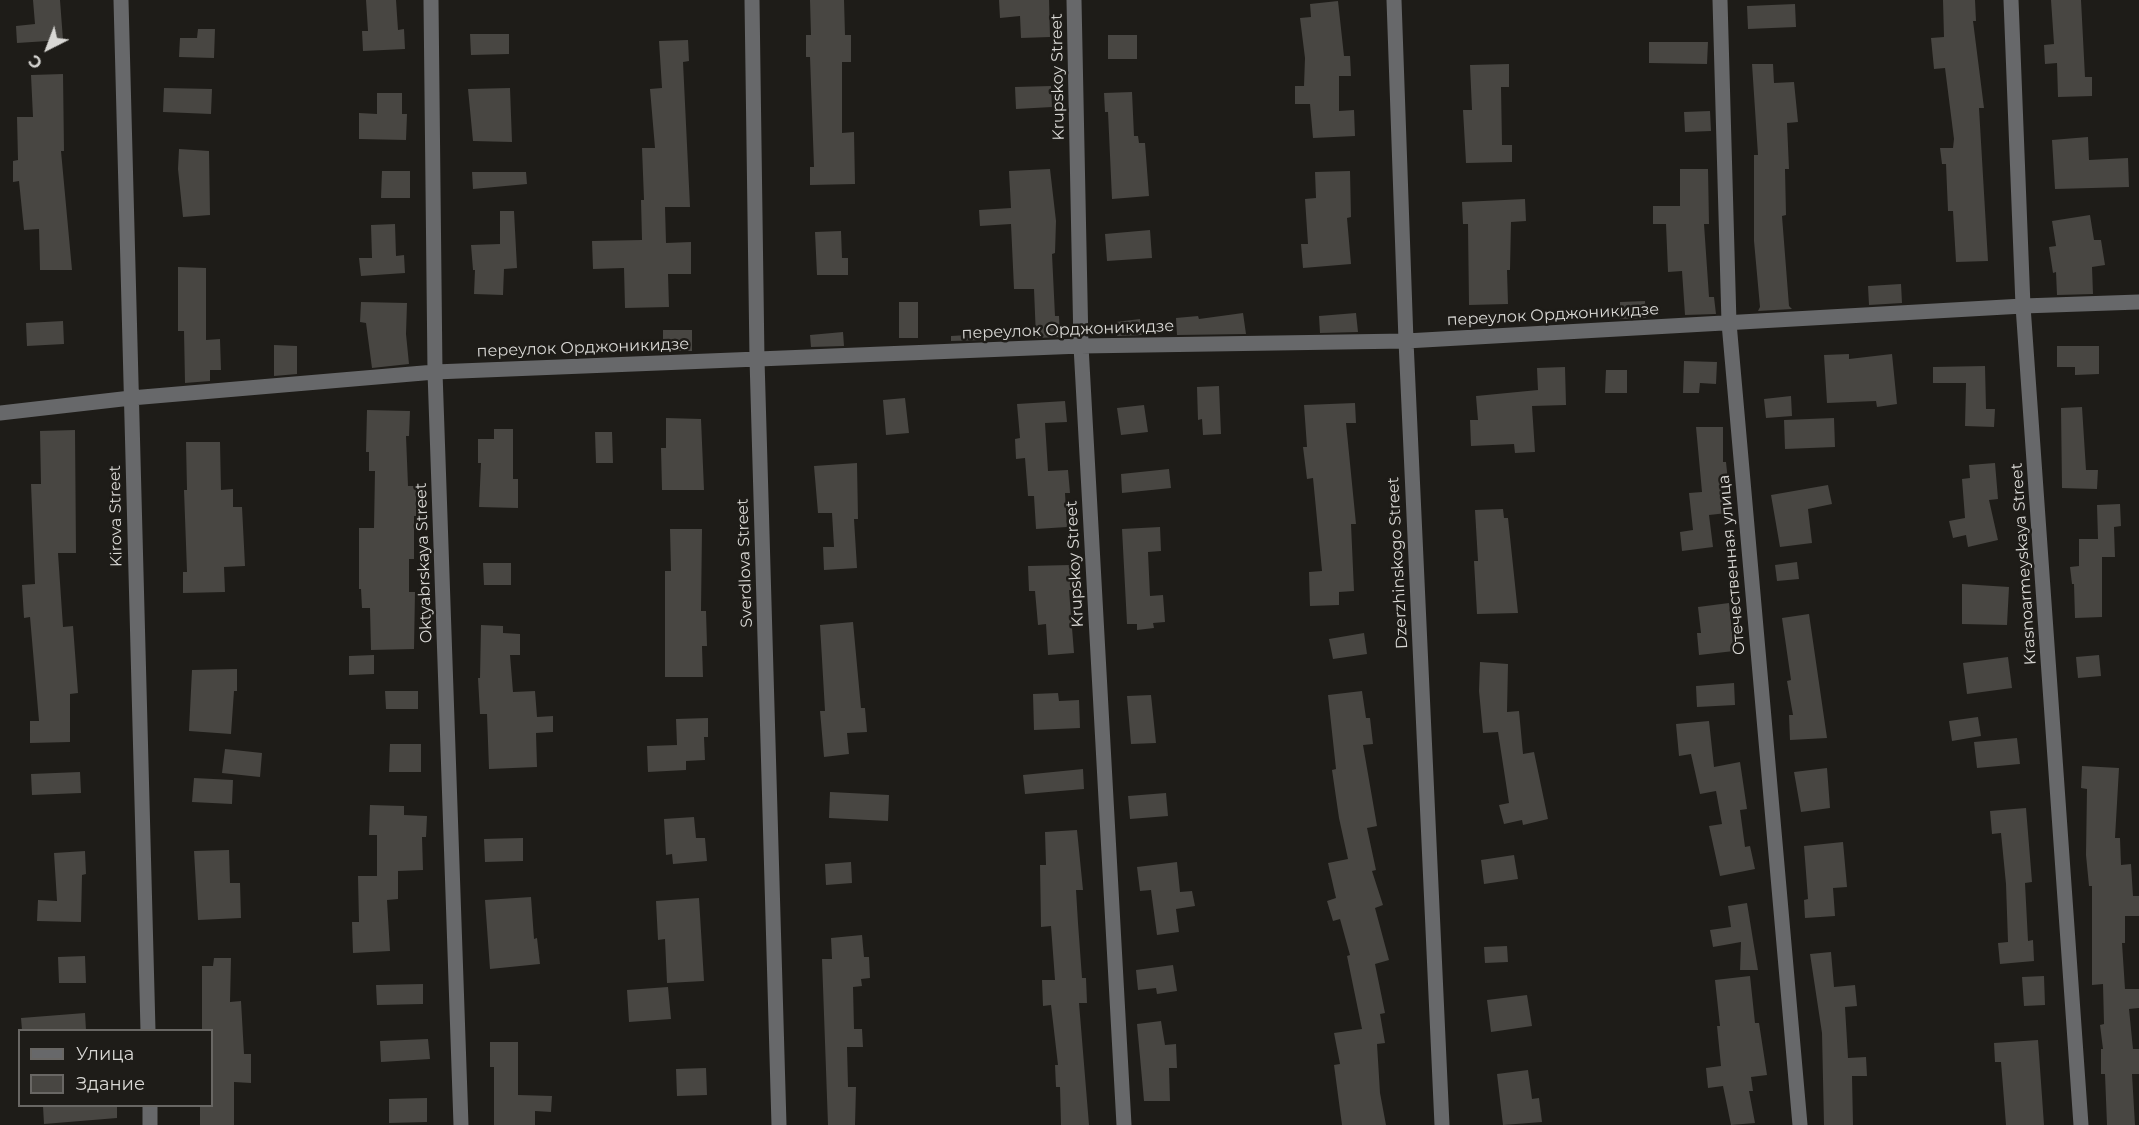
<!DOCTYPE html>
<html>
<head>
<meta charset="utf-8">
<style>
	body { margin:0 }
	#map { position:relative; width:2139px; height:1125px; overflow:hidden; background:#1e1c18; font-family:Montserrat,sans-serif }
	canvas { display:block }
	.legend { position:absolute; left:18px; top:1029px; width:195px; height:78px; box-sizing:border-box; background:#1e1c18; border:2px solid #696764; margin:0; padding:8px 10px; list-style:none; font-size:18px; color:#d9d8d5 }
	.legend li { display:flex; align-items:center; gap:12px; height:30px }
	.legend b { width:30px; border:2px solid #696764 }
	.north { position:absolute; left:18px; top:18px; width:60px; height:60px; -webkit-text-stroke:4px #1e1c18; paint-order:stroke; rotate:222deg; font-size:16px; font-weight:700; line-height:24px; text-align:center; color:#d9d8d5 }
	.north::after { content:''; display:block; margin:auto; width:21px; height:27px; background:#d9d8d5; clip-path:polygon(50% 0,100% 100%,50% 72%,0 100%) }
</style>
</head>
<body>
<div id="map">
<canvas width="2139" height="1125"></canvas>
<ul class="legend">
<li><b style="height:8px;background:#67686a"></b>Улица</li>
<li><b style="height:16px;background:#484642"></b>Здание</li>
</ul>
<div class="north">С</div>
</div>
<script>
const g = document.querySelector('canvas').getContext('2d');
g.lineJoin = 'round';
function fillPath(path, color) {
  g.fillStyle = color;
  g.fill(path, 'evenodd');
}
function shape(rows) {
  const path = new Path2D();
  for (const r of rows) {
    path.moveTo(r[0], r[1]);
    for (let i = 2; i < r.length; i += 2) path.lineTo(r[i], r[i + 1]);
  }
  return path;
}
function trace(path, color, width, dash) {
  g.strokeStyle = color;
  g.lineWidth = width;
  g.lineCap = dash ? 'butt' : 'round';
  g.setLineDash(dash || []);
  g.stroke(path);
}
function drawText(font, color, halo, rows, align = 'center') {
  g.font = font + ' Montserrat,sans-serif';
  g.lineWidth = 5;
  g.setLineDash([]);
  g.textBaseline = 'middle';
  g.strokeStyle = halo;
  g.fillStyle = color;
  for (const [text, x, y, turn = 0] of rows) {
    g.save();
    g.translate(x, y);
    g.rotate((+turn || 0) * Math.PI / 180);
    g.textAlign = isNaN(turn) ? turn : align;
    if (halo) g.strokeText(text, 0, 0);
    g.fillText(text, 0, 0);
    g.restore();
  }
}
const building = shape([
	[33,0,60,0,63,40,17,43,16,26,35,24],
	[366,0,396,0,398,30,404,29,405,49,363,51,362,31,368,31],
	[810,0,844,0,845,35,851,35,851,62,842,62,842,133,854,132,855,184,810,185,810,167,814,167,810,57,806,57,806,35,811,35],
	[999,0,1049,0,1050,37,1021,38,1020,16,1000,18],
	[1943,0,1975,0,1976,21,1973,21,1984,108,1979,108,1988,261,1956,262,1953,211,1948,211,1946,164,1942,164,1940,148,1953,148,1954,139,1945,68,1934,69,1931,38,1944,37],
	[2051,0,2081,0,2085,77,2092,77,2092,96,2058,97,2057,63,2045,64,2044,45,2054,44],
	[1338,1,1344,56,1350,56,1351,76,1339,76,1339,111,1354,110,1355,136,1313,138,1310,104,1295,104,1295,86,1304,86,1305,58,1300,18,1311,17,1310,4],
	[1795,4,1796,27,1748,29,1747,6],
	[198,29,215,29,214,58,179,57,180,38,197,38],
	[470,34,509,34,509,54,471,55],
	[1108,35,1137,35,1137,59,1108,59],
	[688,40,689,61,683,62,690,207,665,207,666,243,691,242,691,274,668,274,669,307,625,308,624,268,593,269,592,241,642,240,641,200,644,200,642,148,655,148,650,89,662,88,659,41],
	[1649,42,1708,42,1707,64,1649,63],
	[1509,64,1509,87,1501,87,1502,145,1512,145,1512,162,1466,163,1463,110,1472,110,1470,65],
	[1752,64,1773,64,1774,83,1794,82,1798,122,1787,123,1789,169,1785,169,1786,215,1782,216,1789,306,1792,309,1758,311,1760,307,1754,241,1754,155,1758,155],
	[63,74,64,151,61,151,72,270,40,270,39,229,24,230,19,181,13,182,13,161,18,160,17,117,33,117,31,75],
	[1051,86,1052,107,1016,109,1015,87],
	[164,88,212,89,211,114,163,112],
	[510,88,512,142,473,141,468,89],
	[1132,92,1134,136,1138,136,1139,143,1145,143,1149,196,1112,199,1108,112,1105,112,1104,93],
	[377,93,402,93,402,114,407,114,406,140,359,139,359,113,377,114],
	[1710,111,1711,131,1685,132,1684,112],
	[2088,137,2089,160,2128,158,2129,187,2055,189,2052,140],
	[179,149,209,151,210,215,183,217,178,169],
	[1050,169,1056,221,1055,253,1052,254,1055,316,1059,316,1060,337,1036,338,1034,289,1014,289,1011,224,980,226,979,210,1011,208,1009,171],
	[1680,169,1708,169,1709,224,1704,224,1709,297,1714,297,1716,314,1685,315,1682,271,1668,272,1666,224,1653,224,1653,206,1680,206],
	[382,171,410,171,410,198,381,198],
	[1350,171,1351,217,1347,218,1351,264,1303,268,1301,244,1308,244,1305,199,1316,198,1315,172],
	[472,172,526,172,527,184,473,189],
	[1525,199,1526,221,1511,222,1510,270,1507,270,1508,304,1469,305,1468,224,1463,224,1462,202],
	[500,211,514,211,517,268,504,269,503,295,474,294,475,270,473,270,471,245,500,244],
	[2090,215,2094,240,2101,240,2105,265,2092,267,2093,294,2057,295,2056,272,2053,273,2049,247,2056,246,2052,221],
	[395,224,396,256,404,255,405,273,361,276,359,258,372,258,371,225],
	[1150,230,1152,258,1107,261,1105,234],
	[841,231,842,258,848,258,848,275,817,275,815,232],
	[178,267,206,268,206,340,220,339,221,370,210,370,210,381,185,383,184,331,178,331],
	[1901,284,1902,303,1869,305,1868,286],
	[1645,301,1646,318,1620,319,1620,302],
	[361,302,407,303,406,334,409,364,372,368,366,323,360,322],
	[899,302,918,302,918,338,899,338],
	[1243,313,1246,334,1177,335,1176,318,1198,316,1199,319],
	[1356,313,1358,332,1320,333,1319,316],
	[1140,319,1142,335,1117,336,1116,322],
	[63,321,64,344,27,346,26,323],
	[663,330,692,330,692,351,663,351],
	[843,332,844,346,811,347,810,335],
	[984,334,985,340,951,341,951,336],
	[274,345,297,346,297,374,274,376],
	[2057,346,2099,346,2099,374,2075,375,2075,367,2057,367],
	[1849,354,1849,359,1892,354,1897,404,1877,407,1876,401,1827,403,1824,355],
	[1684,361,1717,362,1716,384,1700,383,1699,393,1683,393],
	[1985,366,1986,409,1995,409,1994,427,1965,426,1966,383,1933,383,1933,367],
	[1565,367,1566,405,1532,406,1535,452,1515,453,1514,444,1471,446,1470,420,1478,420,1476,396,1538,390,1537,368],
	[1606,370,1627,370,1627,393,1605,393],
	[1219,386,1221,434,1203,435,1202,419,1198,420,1197,387],
	[1791,396,1792,416,1766,418,1764,399],
	[905,398,909,433,886,435,883,400],
	[1065,401,1067,422,1045,423,1048,471,1068,470,1070,493,1065,493,1067,527,1036,529,1034,496,1028,496,1025,458,1016,459,1015,439,1020,438,1017,404],
	[1355,403,1356,423,1346,423,1356,524,1351,524,1354,591,1339,592,1339,605,1310,606,1309,572,1322,571,1313,478,1307,479,1303,447,1307,447,1304,405],
	[1144,405,1148,432,1121,435,1117,408],
	[2082,407,2086,470,2098,470,2097,489,2062,488,2061,408],
	[367,410,410,411,409,436,406,436,408,486,416,486,416,516,414,516,414,559,409,559,409,592,415,592,414,649,371,650,370,608,362,608,361,589,359,589,359,528,374,528,375,471,369,471,369,452,366,452],
	[666,418,701,419,704,490,662,490,661,448,666,448],
	[1834,418,1835,447,1785,449,1784,420],
	[1696,427,1723,427,1723,462,1726,462,1728,481,1724,482,1727,513,1709,515,1713,547,1682,551,1680,532,1693,530,1689,493,1702,492],
	[494,429,513,429,513,479,518,479,518,508,479,507,481,463,478,463,478,439,494,439],
	[75,430,76,553,58,553,63,627,73,626,78,693,70,694,70,742,30,743,30,721,39,721,30,617,24,618,22,585,35,584,31,484,41,484,40,431],
	[595,432,612,432,613,463,596,463],
	[186,442,220,442,221,490,233,489,233,507,242,507,245,566,224,567,225,592,183,593,183,572,187,572,184,490,187,490],
	[857,463,858,519,854,519,857,568,824,570,823,547,834,547,832,513,818,513,814,466],
	[1995,463,1998,499,1989,500,1998,540,1968,547,1966,535,1953,538,1949,521,1965,518,1962,479,1970,478,1969,465],
	[1169,469,1171,488,1122,493,1121,474],
	[1828,485,1832,504,1808,509,1812,543,1780,547,1771,495],
	[2120,504,2121,526,2114,527,2115,557,2102,557,2102,617,2075,618,2074,584,2072,584,2070,567,2079,566,2079,539,2098,539,2097,505],
	[1503,509,1504,518,1508,518,1518,613,1477,614,1474,561,1478,561,1475,510],
	[1160,527,1161,551,1148,552,1150,596,1163,595,1165,622,1153,623,1154,628,1137,630,1137,624,1127,624,1122,529],
	[670,529,702,529,701,611,706,611,707,646,702,646,703,677,665,677,665,571,671,571],
	[1797,562,1799,579,1777,581,1775,565],
	[483,563,511,563,511,585,484,585],
	[1070,565,1071,590,1069,590,1074,653,1048,655,1046,624,1038,625,1035,591,1029,591,1028,566],
	[1962,584,2009,587,2007,625,1962,624],
	[1729,603,1734,651,1699,655,1697,633,1701,633,1698,607],
	[1809,614,1827,738,1790,740,1789,715,1793,715,1787,681,1791,680,1782,618],
	[853,622,861,708,865,708,867,732,847,733,849,754,824,757,820,711,825,711,820,625],
	[481,625,503,626,503,633,520,634,520,655,510,655,513,692,535,691,537,717,553,716,553,732,536,733,537,767,489,769,487,714,480,714,478,678,480,678],
	[1364,633,1367,654,1333,659,1329,639],
	[374,655,374,674,349,675,349,656],
	[2099,655,2101,676,2078,678,2076,657],
	[2008,657,2012,688,1967,694,1963,663],
	[1480,662,1508,664,1507,712,1519,711,1523,754,1534,752,1548,819,1523,825,1522,820,1504,824,1499,805,1509,803,1498,732,1483,733,1479,691],
	[237,669,237,691,234,691,231,734,189,731,192,670],
	[1734,683,1735,705,1697,707,1696,686],
	[385,691,418,691,418,709,386,709],
	[1362,691,1366,718,1370,718,1373,744,1363,745,1377,826,1367,828,1376,870,1372,871,1383,905,1375,908,1389,960,1375,964,1385,1013,1380,1014,1385,1043,1377,1044,1380,1093,1386,1125,1342,1125,1334,1065,1340,1064,1334,1033,1362,1029,1347,956,1350,955,1340,919,1333,921,1327,901,1336,898,1328,863,1348,859,1339,818,1332,770,1336,769,1328,695],
	[1058,693,1059,701,1079,700,1080,728,1034,730,1033,694],
	[1151,695,1156,743,1131,744,1127,696],
	[1978,717,1981,736,1952,741,1949,721],
	[708,718,708,737,704,737,705,760,686,761,686,770,648,772,647,746,677,745,676,719],
	[1709,721,1714,767,1740,762,1747,809,1740,810,1745,847,1750,846,1755,869,1720,876,1709,826,1722,824,1716,791,1700,794,1691,754,1679,756,1676,724],
	[2017,738,2020,764,1977,768,1974,742],
	[390,744,421,744,421,772,389,772],
	[225,749,262,753,260,777,222,773],
	[2082,766,2119,768,2115,838,2120,838,2121,865,2131,864,2133,896,2139,896,2139,916,2125,916,2125,943,2122,943,2125,989,2139,989,2139,1008,2129,1009,2133,1049,2139,1049,2139,1074,2132,1074,2135,1125,2107,1125,2105,1074,2101,1074,2101,1049,2103,1049,2100,1025,2104,1024,2103,984,2092,985,2092,886,2089,886,2086,855,2087,789,2081,788],
	[1827,768,1830,808,1801,812,1794,772],
	[1083,769,1084,789,1025,794,1023,775],
	[80,772,81,793,32,795,31,774],
	[194,778,233,780,232,804,192,802],
	[830,792,889,795,888,821,829,818],
	[1166,793,1168,816,1130,819,1128,796],
	[370,805,404,806,404,815,427,816,426,837,422,837,423,870,398,871,398,899,387,900,390,951,353,953,352,922,359,922,358,876,377,876,377,835,369,835],
	[2026,808,2032,882,2025,883,2028,941,2033,940,2034,961,2000,964,1998,943,2008,942,2006,884,2001,833,1992,834,1990,811],
	[694,817,696,838,705,838,707,861,673,864,672,854,666,855,664,819],
	[1077,830,1083,890,1076,890,1078,923,1082,978,1086,978,1087,1003,1079,1003,1089,1125,1061,1125,1060,1087,1056,1087,1055,1065,1058,1065,1051,1005,1043,1006,1042,980,1055,980,1051,926,1041,927,1040,865,1046,865,1045,832],
	[523,838,523,861,485,862,484,839],
	[1843,842,1847,887,1833,888,1835,916,1805,918,1804,900,1808,899,1804,846],
	[229,850,230,883,240,883,241,918,198,920,194,851],
	[85,851,86,874,82,875,81,922,37,921,38,900,57,901,54,853],
	[1514,855,1518,879,1484,884,1481,860],
	[851,862,852,883,826,885,825,864],
	[1177,862,1180,892,1192,891,1195,906,1176,909,1179,932,1157,935,1151,890,1140,891,1137,867],
	[531,897,534,939,537,938,540,964,490,969,485,900],
	[699,898,704,981,667,983,665,939,658,940,656,901],
	[1747,903,1753,940,1758,970,1740,970,1741,942,1713,947,1710,930,1731,927,1728,906],
	[862,935,864,957,869,957,870,978,861,979,862,986,853,987,854,1029,862,1029,863,1047,847,1047,848,1087,856,1087,855,1125,828,1125,822,959,832,959,831,938],
	[1507,946,1508,962,1485,963,1484,947],
	[1831,952,1834,987,1855,985,1857,1006,1845,1007,1848,1058,1866,1057,1867,1076,1852,1076,1853,1125,1824,1125,1822,1033,1810,954],
	[85,956,86,983,59,983,58,957],
	[214,958,231,958,230,1002,241,1001,244,1054,251,1054,251,1083,234,1082,234,1125,200,1125,200,1106,212,1106,212,1030,202,1030,202,966,213,966],
	[1173,965,1177,991,1157,994,1156,988,1138,990,1136,970],
	[1750,976,1755,1023,1759,1023,1767,1075,1751,1077,1753,1091,1749,1091,1755,1123,1731,1125,1723,1086,1708,1088,1706,1068,1721,1066,1717,1026,1720,1026,1715,980],
	[2044,976,2045,1005,2024,1006,2022,977],
	[423,984,423,1004,377,1005,376,985],
	[668,987,671,1019,629,1022,627,990],
	[1527,995,1532,1026,1491,1032,1487,1000],
	[85,1013,86,1030,22,1030,21,1018],
	[1161,1021,1165,1045,1176,1044,1177,1068,1169,1068,1170,1101,1144,1101,1137,1024],
	[428,1039,430,1059,381,1062,380,1041],
	[2038,1040,2044,1125,2006,1125,2001,1062,1995,1062,1994,1043],
	[490,1042,518,1042,518,1095,552,1096,551,1112,535,1111,535,1125,494,1125,494,1067,490,1067],
	[706,1068,707,1095,677,1096,676,1069],
	[1528,1070,1532,1099,1539,1098,1542,1122,1503,1125,1497,1074],
	[427,1098,427,1122,389,1123,389,1099],
	[43,1106,117,1106,117,1118,44,1124]
]);
const minor = shape([
	[121,0,148,1030],
	[431,0,435,372,461,1125],
	[752,0,757,359,779,1125],
	[1074,0,1081,346,1124,1125],
	[1394,0,1406,341,1442,1125],
	[1720,0,1729,323,1800,1125],
	[2011,0,2023,306,2081,1125],
	[0,413,131,398,435,372,1081,346,1406,341,2023,306,2139,302],
	[150,1106,150,1125]
]);
const streetNames = [
	["Krupskoy Street",1058,77,-91],
	["переулок Орджоникидзе",1553,315,-3],
	["переулок Орджоникидзе",1068,330,-2],
	["переулок Орджоникидзе",583,348,-2],
	["Kirova Street",116,516,-91],
	["Oktyabrskaya Street",424,563,-92],
	["Sverdlova Street",745,563,-92],
	["Dzerzhinskogo Street",1398,563,-93],
	["Krupskoy Street",1075,564,-93],
	["Krasnoarmeyskaya Street",2024,564,-94],
	["Отечественная улица",1732,565,-95]
];
fillPath(building, '#484642');
trace(minor, '#67686a', 15);
drawText('16px', '#d9d8d5', '#1e1c18', streetNames);
</script>
</body>
</html>
